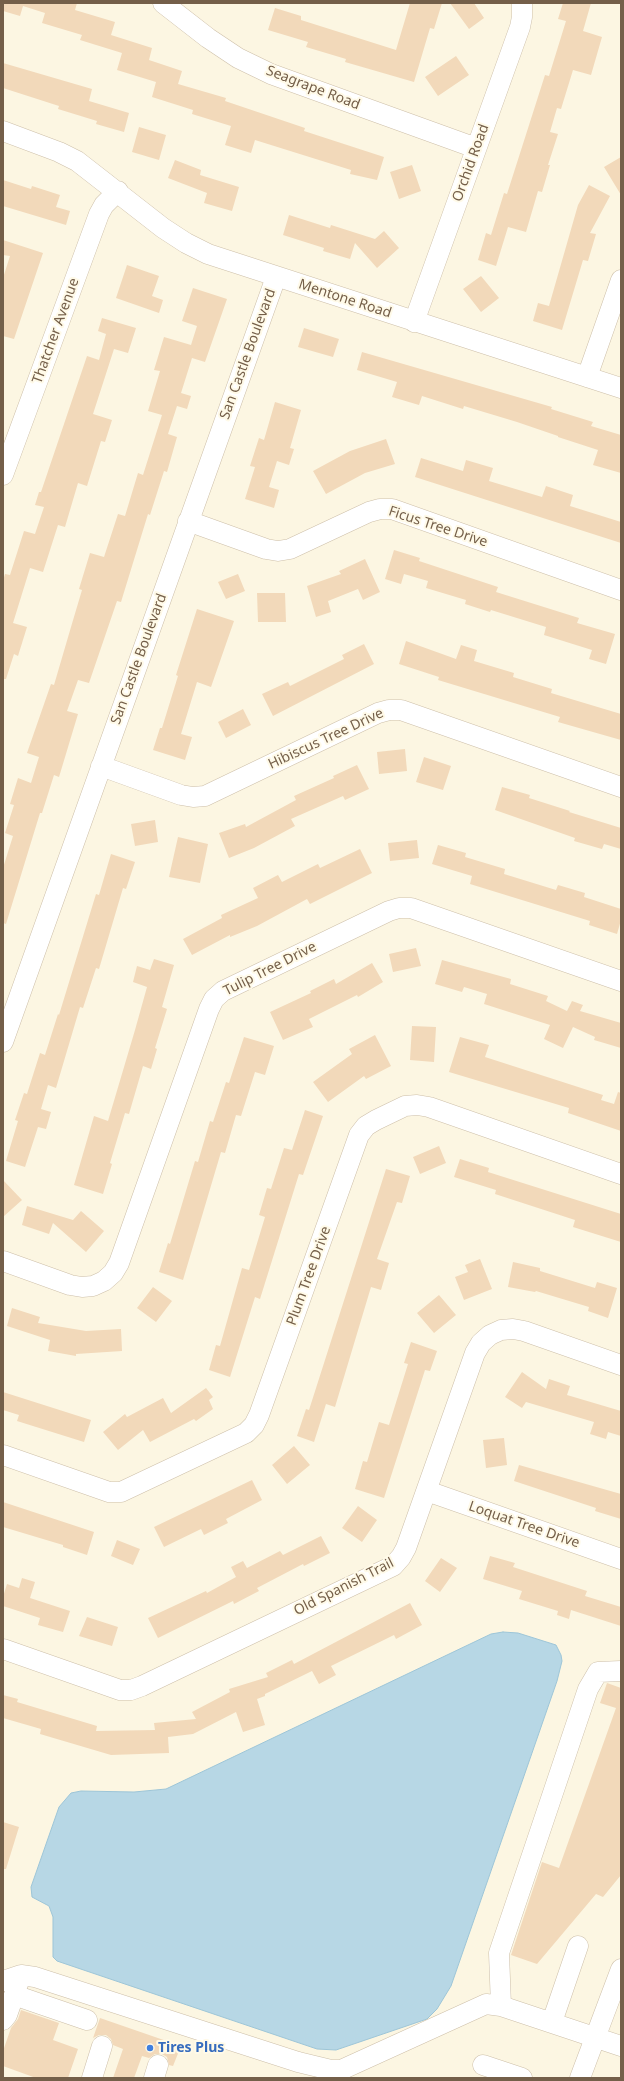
<!DOCTYPE html>
<html>
<head>
<meta charset="utf-8">
<style>
	body { margin:0 }
	#map { position:relative; width:624px; height:2081px; overflow:hidden; background:#fcf6e2; font-family:"Noto Sans",sans-serif }
	canvas { display:block }
	.frame { position:absolute; inset:0; border:4px solid #745f49; pointer-events:none }
</style>
</head>
<body>
<div id="map">
<canvas width="624" height="2081"></canvas>
<div class="frame"></div>
</div>
<script>
const g = document.querySelector('canvas').getContext('2d');
g.lineJoin = 'round';
function fillPath(path, color) {
  g.fillStyle = color;
  g.fill(path, 'evenodd');
}
function shape(rows) {
  const path = new Path2D();
  for (const r of rows) {
    path.moveTo(r[0], r[1]);
    for (let i = 2; i < r.length; i += 2) path.lineTo(r[i], r[i + 1]);
  }
  return path;
}
function trace(path, color, width, dash) {
  g.strokeStyle = color;
  g.lineWidth = width;
  g.lineCap = dash ? 'butt' : 'round';
  g.setLineDash(dash || []);
  g.stroke(path);
}
function drawText(font, color, halo, rows, align = 'center') {
  g.font = font + ' "Noto Sans",sans-serif';
  g.lineWidth = 4;
  g.setLineDash([]);
  g.textBaseline = 'middle';
  g.strokeStyle = halo;
  g.fillStyle = color;
  for (const [text, x, y, turn = 0] of rows) {
    g.save();
    g.translate(x, y);
    g.rotate((+turn || 0) * Math.PI / 180);
    g.textAlign = isNaN(turn) ? turn : align;
    if (halo) g.strokeText(text, 0, 0);
    g.fillText(text, 0, 0);
    g.restore();
  }
}
const water = shape([
	[503,1632,518,1633,556,1645,561,1655,562,1661,557,1681,451,1986,437,2009,427,2019,336,2050,317,2049,57,1961,53,1957,53,1917,49,1906,32,1897,31,1887,59,1807,71,1793,81,1791,134,1792,166,1789,491,1634,503,1632]
]);
const building = shape([
	[3,3,77,3,75,10,115,22,111,35,152,48,149,60,182,71,178,84,226,98,225,101,305,128,304,131,384,157,377,180,350,174,351,170,255,140,251,153,225,145,231,126,192,114,193,110,152,97,156,82,117,70,122,53,80,40,82,35,42,23,45,13,23,6,20,16,3,11],
	[410,3,442,3,434,29,430,28,414,82,345,62,346,59,306,47,308,42,268,30,275,8,301,16,301,20,396,50],
	[450,3,474,3,484,18,469,29],
	[563,3,591,3,583,31,602,37,591,75,573,70,561,109,557,108,550,132,558,134,548,165,550,165,542,192,538,191,526,232,508,227,496,266,478,260,486,233,491,235,504,193,507,194,545,75,549,76,566,21,558,19],
	[456,56,469,75,438,96,425,77],
	[3,63,92,89,89,101,129,113,124,132,96,124,97,121,58,109,59,106,3,88],
	[139,127,166,135,159,160,132,152],
	[621,157,621,195,604,167],
	[175,160,201,170,200,175,239,187,232,211,204,203,207,193,168,178],
	[412,165,421,191,399,199,390,172],
	[3,180,31,189,32,186,60,195,56,207,70,211,66,225,3,206],
	[589,185,610,196,590,233,596,234,588,261,583,260,562,330,533,321,538,303,549,306,578,205],
	[289,215,330,228,331,225,375,239,384,231,399,248,377,268,355,243,350,259,323,251,324,248,283,235],
	[3,240,43,253,14,339,3,336,3,278,10,256,3,255],
	[127,265,159,276,152,296,163,300,159,313,116,298],
	[481,276,499,298,481,312,463,289],
	[193,288,227,299,205,362,192,358,181,393,191,396,187,409,177,406,168,434,177,437,167,472,164,471,150,515,148,514,121,602,117,601,89,683,78,680,67,711,78,714,59,777,54,775,42,813,40,813,6,924,3,923,3,868,13,836,5,833,14,805,10,804,18,778,31,783,39,757,27,753,51,684,54,685,71,627,82,590,79,589,90,553,104,557,118,514,125,516,138,473,143,475,162,415,148,411,160,371,154,370,164,337,191,345,197,326,182,321],
	[102,318,136,328,128,353,114,349,93,414,112,420,105,442,101,441,87,486,78,483,65,527,58,525,43,572,30,568,13,623,27,627,18,656,14,654,6,679,3,679,3,581,5,574,10,575,24,531,35,534,44,507,35,505,39,492,41,492,87,356,99,360,106,334,98,331],
	[304,328,339,339,333,357,298,347],
	[362,352,552,407,551,409,593,422,591,426,621,435,621,473,593,465,598,450,558,437,558,436,517,422,464,406,463,409,422,396,419,405,392,397,397,382,357,370],
	[275,402,301,410,290,448,294,449,289,465,277,461,269,487,279,490,274,508,245,499,255,467,250,466,259,438,264,440],
	[386,439,395,464,365,473,326,494,313,471,350,451],
	[421,458,463,471,466,460,493,468,489,481,542,497,546,486,573,495,570,506,621,522,621,543,415,477],
	[394,550,420,558,419,561,498,587,496,592,579,618,577,623,615,634,606,664,589,659,592,650,544,635,546,627,491,610,490,612,465,604,466,600,426,588,428,581,404,574,401,584,385,579],
	[365,559,380,592,363,600,358,589,328,601,331,612,316,617,307,586,341,574,339,571],
	[238,574,245,591,226,599,218,582],
	[257,593,285,593,286,622,258,622],
	[197,609,234,621,211,687,197,682,181,734,192,737,185,760,153,750,160,728,162,728,178,676,176,675],
	[406,641,456,659,461,645,477,650,474,661,514,673,513,677,552,689,551,693,621,714,621,740,558,722,560,717,438,680,439,677,399,664],
	[364,644,374,664,273,716,262,694,288,682,290,686,344,659,342,655],
	[243,709,251,725,226,738,218,722],
	[405,749,407,771,379,774,377,752],
	[424,757,451,766,443,790,416,782],
	[357,765,369,789,345,800,343,796,291,819,295,826,254,848,229,858,219,833,245,824,246,827,296,800,294,796,334,778,333,776],
	[502,787,530,795,529,798,570,811,569,812,621,828,621,849,604,844,602,849,574,841,575,838,495,810],
	[155,820,158,842,135,846,131,824],
	[178,837,208,844,200,883,169,877],
	[417,840,419,858,390,861,388,843],
	[438,845,466,853,465,857,505,869,504,874,556,890,558,885,585,893,584,897,621,909,621,920,617,934,589,925,590,921,470,884,472,876,432,864],
	[360,849,372,873,310,904,307,899,257,926,230,937,230,935,192,955,183,939,222,918,221,915,258,898,253,888,278,875,282,882,318,864,320,868],
	[111,854,135,862,126,889,123,888,99,969,96,968,83,1008,80,1007,56,1088,48,1085,41,1109,51,1112,46,1129,38,1127,25,1167,6,1161,18,1121,15,1120,24,1093,27,1094,40,1053,45,1055,58,1014,59,1015,96,894,99,895],
	[416,948,421,966,393,972,389,954],
	[154,959,174,965,162,1007,167,1009,155,1048,157,1049,151,1069,143,1066,129,1114,125,1113,110,1163,112,1164,103,1194,74,1185,94,1116,108,1121,135,1030,147,987,133,982,137,966,150,970],
	[442,960,511,979,510,984,548,996,546,1001,567,1011,572,1001,583,1005,580,1011,621,1023,621,1048,594,1040,595,1037,573,1027,563,1048,544,1039,550,1025,484,1004,487,994,464,987,462,992,435,984],
	[372,963,383,982,358,997,357,995,309,1019,313,1027,283,1040,270,1012,311,993,310,991,334,979,336,984],
	[412,1026,436,1027,434,1062,410,1060],
	[375,1035,391,1066,366,1079,364,1076,328,1102,313,1082,352,1054,349,1049],
	[244,1037,274,1046,265,1075,255,1072,241,1116,236,1115,225,1153,221,1152,183,1280,159,1272,168,1243,170,1244,195,1161,198,1162,210,1121,213,1122,226,1082,229,1083],
	[460,1037,489,1045,485,1057,603,1095,601,1100,614,1104,618,1092,621,1093,621,1131,568,1113,569,1108,449,1072],
	[305,1110,323,1116,303,1175,299,1174,260,1299,255,1297,230,1377,209,1370,216,1345,220,1346,242,1268,249,1270,265,1217,259,1215,267,1188,271,1189,284,1148,292,1150],
	[439,1146,446,1163,420,1174,413,1157],
	[460,1159,489,1168,488,1172,621,1214,621,1242,573,1227,575,1220,495,1194,496,1190,454,1177],
	[386,1169,410,1176,402,1203,397,1202,377,1259,389,1263,381,1290,371,1287,335,1407,326,1404,314,1442,297,1436,306,1409,309,1410],
	[3,1180,22,1200,3,1217],
	[27,1206,73,1220,81,1211,104,1231,86,1252,53,1223,49,1234,22,1225],
	[480,1259,492,1289,464,1300,455,1277,468,1272,465,1265],
	[513,1262,540,1268,540,1271,595,1288,597,1282,617,1288,608,1318,588,1311,589,1307,536,1291,535,1292,508,1287],
	[153,1287,172,1301,156,1322,137,1308],
	[439,1295,456,1315,434,1333,417,1313],
	[12,1308,40,1317,38,1323,86,1331,121,1329,122,1351,76,1354,76,1356,48,1351,50,1340,7,1326],
	[411,1342,437,1351,430,1371,425,1370,384,1498,355,1489,363,1461,367,1462,379,1422,389,1425,408,1364,404,1363],
	[522,1372,546,1389,549,1379,570,1386,567,1395,621,1411,621,1436,608,1432,606,1439,590,1434,594,1422,526,1402,522,1408,505,1397],
	[206,1388,213,1397,209,1400,213,1409,196,1421,194,1419,150,1442,143,1430,118,1450,103,1432,125,1414,127,1417,163,1398,171,1413],
	[3,1392,91,1420,84,1442,17,1421,19,1415,3,1410],
	[504,1438,507,1465,486,1468,483,1440],
	[294,1446,310,1465,287,1484,272,1465],
	[519,1465,621,1494,621,1519,595,1511,596,1508,514,1481],
	[252,1480,262,1500,226,1519,228,1523,204,1535,201,1529,164,1547,154,1527],
	[3,1502,94,1532,87,1555,63,1547,63,1545,3,1527],
	[358,1506,377,1520,362,1542,342,1528],
	[321,1536,330,1553,304,1566,303,1564,257,1588,259,1591,234,1604,233,1601,158,1638,148,1618,206,1591,207,1593,236,1577,231,1567,243,1561,247,1568,280,1551,283,1555],
	[117,1540,140,1549,133,1565,111,1556],
	[490,1556,515,1563,513,1567,587,1591,585,1596,621,1607,621,1626,571,1610,569,1619,557,1615,558,1611,519,1599,522,1591,483,1579],
	[441,1558,457,1568,440,1592,425,1581],
	[22,1578,35,1582,30,1598,70,1611,63,1632,38,1625,40,1618,3,1606,3,1597,7,1584,19,1588],
	[410,1603,422,1625,396,1639,394,1635,331,1666,336,1675,319,1684,312,1671,265,1694,265,1696,257,1699,265,1725,243,1732,236,1712,193,1734,168,1737,169,1753,111,1755,40,1734,41,1729,3,1718,3,1695,18,1699,17,1702,97,1726,96,1731,155,1730,154,1723,196,1719,192,1712,230,1692,229,1689,268,1677,266,1673,292,1660,294,1664],
	[87,1617,118,1627,112,1646,79,1636],
	[607,1683,621,1688,621,1875,603,1897,596,1894,537,1964,511,1955,542,1862,559,1868,616,1708,600,1703],
	[3,1822,19,1827,6,1869,3,1869],
	[21,2010,59,2023,53,2040,78,2049,68,2078,36,2078,3,2066,3,2051,11,2028,18,2019],
	[100,2018,181,2046,173,2066,169,2065,167,2057,162,2054,155,2054,149,2058,142,2056,134,2078,113,2078,123,2049,113,2045,111,2039,106,2035,99,2035,93,2038]
]);
const minor = shape([
	[163,3,208,38,238,58,271,74,476,148],
	[3,131,59,152,77,161,163,228,186,243,208,254,621,388],
	[414,322,520,27,522,17,522,3],
	[587,377,621,280],
	[3,475,99,214,104,205,118,191],
	[188,521,266,549,278,551,290,549,369,512,380,509,392,509,621,590],
	[101,766,181,795,193,797,205,796,378,713,389,710,401,710,621,787],
	[3,1042,276,277],
	[3,1261,70,1285,82,1287,93,1286,104,1281,113,1273,119,1263,209,1009,214,999,223,991,389,911,399,908,411,908,621,981],
	[3,1455,109,1492,121,1492,246,1433,254,1425,259,1415,359,1135,366,1126,376,1120,405,1106,417,1105,429,1107,621,1174],
	[427,1491,621,1559],
	[3,1649,120,1690,131,1690,142,1686,393,1566,401,1557,406,1548,475,1353,481,1343,490,1335,501,1330,513,1329,524,1331,621,1365],
	[3,1981,21,1975,35,1977,298,2062,331,2070,341,2070,486,2004,501,2006,621,2046],
	[14,1995,87,2020],
	[501,2006,499,1953,588,1689,598,1672,621,1671],
	[3,2020,7,2015,19,1981],
	[552,2022,578,1946],
	[483,2065,522,2078],
	[92,2078,102,2046],
	[154,2078,158,2065],
	[580,2078,621,1969]
]);
const markers = [
	[150,2048,4,"#3f7fe0"]
];
const streetNames = [
	["Seagrape Road",313,88,21],
	["Orchid Road",471,163,-70],
	["Mentone Road",345,299,18],
	["Thatcher Avenue",56,331,-70],
	["San Castle Boulevard",248,354,-70],
	["Ficus Tree Drive",438,527,18],
	["San Castle Boulevard",139,659,-70],
	["Hibiscus Tree Drive",326,739,-25],
	["Tulip Tree Drive",270,969,-27],
	["Plum Tree Drive",309,1276,-70],
	["Loquat Tree Drive",524,1525,19],
	["Old Spanish Trail",344,1587,-27]
];
const shopNames = [
	["Tires Plus",158,2048]
];
fillPath(water, '#b7d7e5');
trace(water, '#9dc5d7', 1);
fillPath(building, '#f2d9ba');
trace(minor, '#cdbfa9', 21);
trace(minor, '#fff', 20);
for (const [x, y, r, color] of markers) {
  const dot = new Path2D();
  dot.arc(x, y, r, 0, 2 * Math.PI);
  g.fillStyle = color;
  g.fill(dot);
  trace(dot, '#fffae8', 1.5);
}
drawText('14px', '#745f49', '#fffae8', streetNames);
drawText('bold 14px', '#366cbe', '#fffae8', shopNames, 'left');
</script>
</body>
</html>
